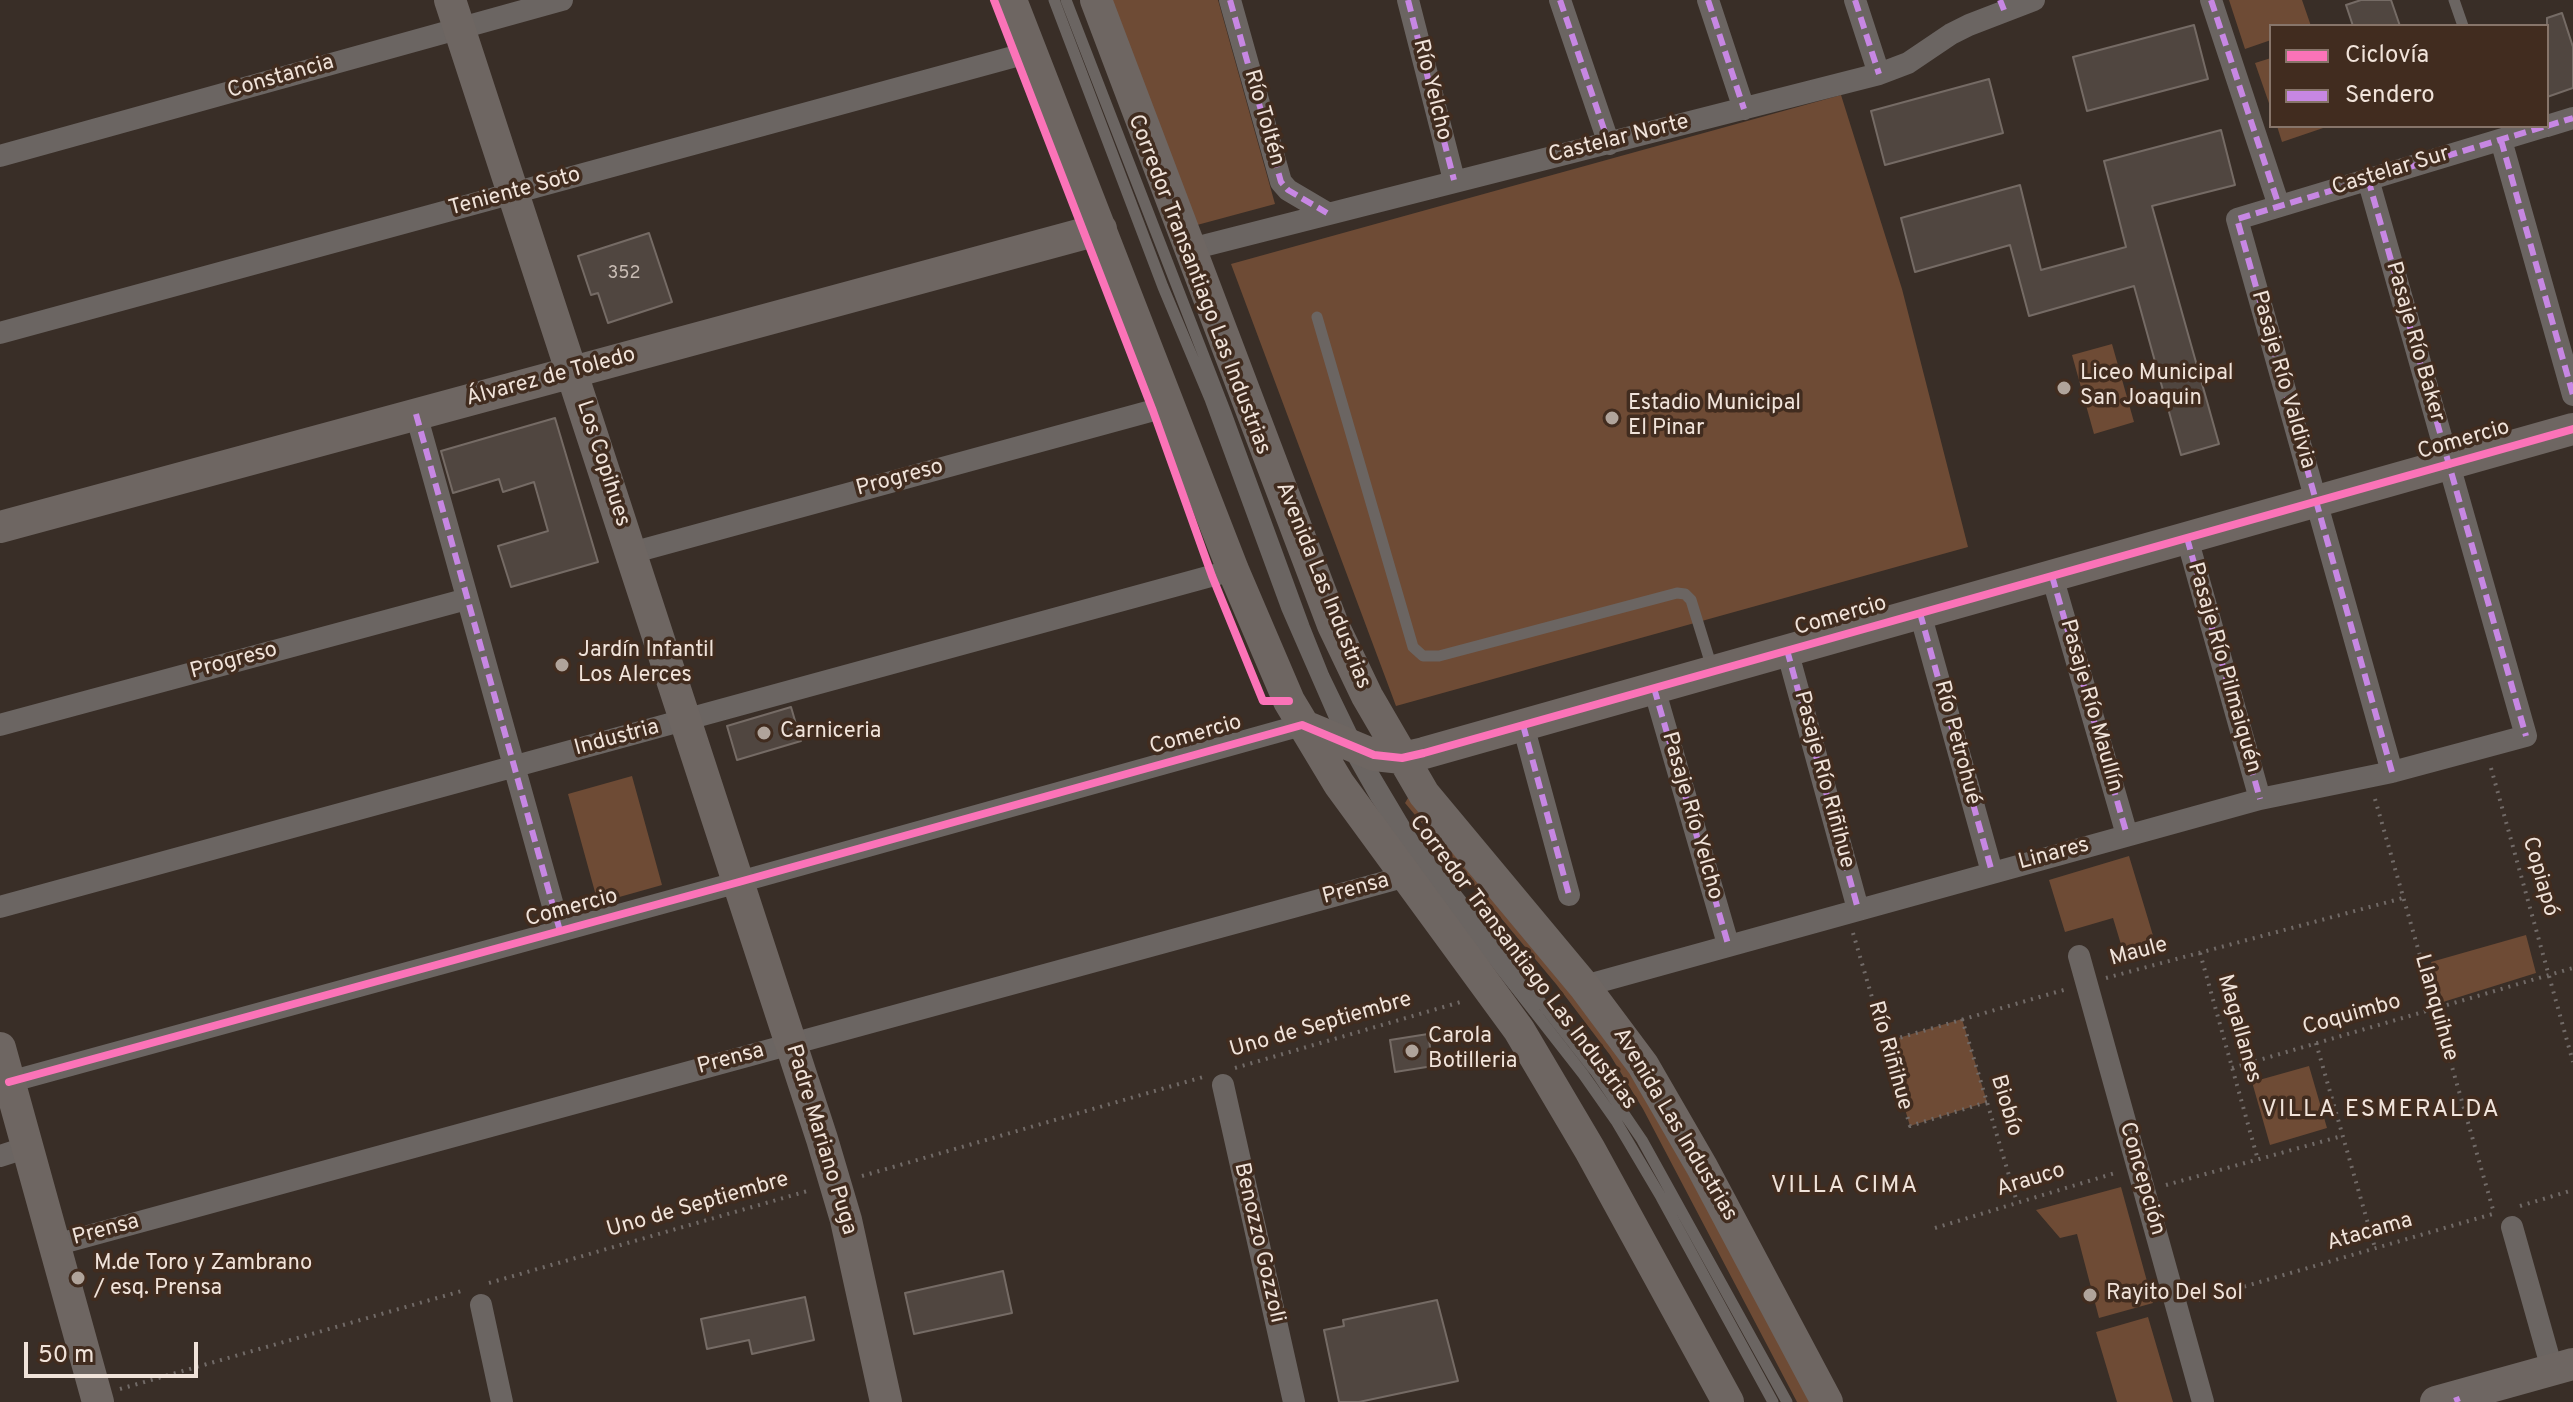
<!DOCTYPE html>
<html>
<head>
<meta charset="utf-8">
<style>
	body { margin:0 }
	#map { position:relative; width:2573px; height:1402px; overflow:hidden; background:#392e27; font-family:Overpass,sans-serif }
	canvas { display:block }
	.legend { position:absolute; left:2269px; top:24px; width:280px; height:104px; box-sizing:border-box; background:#412c1f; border:2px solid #87756a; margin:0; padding:10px 14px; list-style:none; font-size:24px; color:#f0e3da }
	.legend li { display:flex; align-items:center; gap:16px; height:40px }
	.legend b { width:40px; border:2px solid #87756a }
	.scale { position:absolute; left:24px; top:1342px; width:174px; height:36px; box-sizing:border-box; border:4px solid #f0e3da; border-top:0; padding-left:10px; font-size:24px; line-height:28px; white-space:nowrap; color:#f0e3da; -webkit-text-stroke:6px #412c1f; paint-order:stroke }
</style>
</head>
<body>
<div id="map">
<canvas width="2573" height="1402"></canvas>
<ul class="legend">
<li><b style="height:10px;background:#fb73b8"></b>Ciclovía</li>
<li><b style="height:10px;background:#c787e3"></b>Sendero</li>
</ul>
<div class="scale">50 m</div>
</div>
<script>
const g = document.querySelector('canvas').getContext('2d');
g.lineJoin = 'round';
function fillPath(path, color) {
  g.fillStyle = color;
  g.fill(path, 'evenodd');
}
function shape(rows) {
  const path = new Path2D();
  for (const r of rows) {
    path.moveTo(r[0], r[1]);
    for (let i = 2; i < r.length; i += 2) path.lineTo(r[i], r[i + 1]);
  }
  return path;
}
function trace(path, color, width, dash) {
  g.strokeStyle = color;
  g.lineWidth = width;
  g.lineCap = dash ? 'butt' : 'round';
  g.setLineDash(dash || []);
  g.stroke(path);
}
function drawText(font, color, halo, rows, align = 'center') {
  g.font = font + ' Overpass,sans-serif';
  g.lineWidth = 7;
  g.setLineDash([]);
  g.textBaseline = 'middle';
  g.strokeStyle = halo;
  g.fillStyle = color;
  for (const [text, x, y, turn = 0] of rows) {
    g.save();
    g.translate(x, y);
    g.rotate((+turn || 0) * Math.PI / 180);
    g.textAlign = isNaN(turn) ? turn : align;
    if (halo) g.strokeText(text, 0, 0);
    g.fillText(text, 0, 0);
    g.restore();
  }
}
const green = shape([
	[1102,0,1218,0,1275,204,1197,225],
	[2229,0,2302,0,2311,26,2271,26,2271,40,2245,49],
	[2271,58,2271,109,2255,63],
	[1841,95,1902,289,1968,547,1396,706,1231,264],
	[2277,126,2329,126,2282,142],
	[2112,344,2134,422,2094,434,2072,355],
	[632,776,662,885,598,903,568,794],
	[1411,793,1613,1038,1814,1402,1797,1402,1643,1109,1610,1055,1556,984,1405,803],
	[2129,856,2158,952,2126,961,2113,918,2065,932,2049,880],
	[2526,935,2536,973,2443,1002,2431,962],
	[1962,1019,1987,1102,1910,1126,1885,1042],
	[2309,1066,2327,1128,2270,1145,2252,1082],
	[2121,1187,2153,1303,2099,1318,2077,1234,2060,1238,2036,1210],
	[2148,1317,2173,1402,2117,1402,2096,1332]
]);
const building = shape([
	[2361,0,2391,0,2400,26,2353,26,2346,5,2361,0],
	[2562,13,2573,47,2573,88,2547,97,2547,18,2562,13],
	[2194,25,2208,79,2087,111,2073,57,2194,25],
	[1989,79,2003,133,1885,165,1871,111,1989,79],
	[2221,130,2235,185,2152,206,2219,444,2181,455,2134,286,2029,316,2010,245,1915,272,1901,218,2020,185,2041,270,2126,247,2104,161,2221,130],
	[649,233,672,302,608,323,598,293,591,295,578,256,649,233],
	[555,418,598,562,511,587,498,546,548,531,534,482,503,492,499,479,453,493,441,451,555,418],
	[791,707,801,741,737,760,727,726,791,707],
	[1428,1034,1433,1066,1395,1072,1390,1040,1428,1034],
	[1003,1271,1012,1313,914,1334,905,1293,1003,1271],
	[805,1297,814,1340,752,1354,749,1340,707,1349,701,1319,805,1297],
	[1437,1300,1458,1381,1359,1402,1339,1402,1324,1330,1344,1326,1343,1320,1437,1300]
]);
const path = shape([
	[2491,768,2573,1062],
	[2375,799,2494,1213],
	[1853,933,1910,1126,1987,1102],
	[2200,953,2258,1160],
	[2106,978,2403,898],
	[1962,1019,2017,1202],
	[1885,1042,2067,989],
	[2316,1043,2375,1248],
	[1235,1068,1464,1001],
	[2232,1068,2573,968],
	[862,1176,1203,1077],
	[2166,1185,2342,1136],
	[2520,1206,2573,1190],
	[1935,1228,2115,1173],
	[489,1283,811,1190],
	[2198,1300,2496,1213],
	[120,1389,465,1290]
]);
const lane = shape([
	[1054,0,1163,287,1210,399,1287,609,1342,735],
	[1066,0,1226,413,1304,626,1324,676,1355,740],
	[2454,0,2463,26],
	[1317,317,1413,647,1423,656,1439,656,1677,593,1685,594,1691,600,1713,671],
	[1351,754,1376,798,1421,867,1583,1074,1616,1121,1661,1197,1773,1402],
	[1365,759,1412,838,1595,1071,1642,1140,1787,1402]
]);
const street = shape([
	[1230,0,1281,182,1288,190,1327,213],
	[1408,0,1454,180],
	[1560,0,1609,144],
	[1708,0,1744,109],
	[1855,0,1879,74],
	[2211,0,2279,206],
	[2547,126,2573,118],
	[2501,140,2573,395],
	[0,156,562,0],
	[1191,249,1879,74,1908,63,1951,34,1969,25,2034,0],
	[0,333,1031,52],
	[416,414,560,931],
	[2187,538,2260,799],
	[631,553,1169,406],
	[2052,576,2127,835],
	[1920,613,1992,872],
	[1787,650,1858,909],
	[1654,688,1728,944],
	[0,725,467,599],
	[1523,725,1569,895],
	[2392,772,2237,219,2546,126],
	[0,907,1233,570],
	[2079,956,2203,1402],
	[1584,986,2260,799,2392,772,2526,736,2368,179],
	[9,1082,739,882,1302,725],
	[1223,1085,1294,1402],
	[0,1156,28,1147],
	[2512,1227,2552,1369],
	[55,1245,1407,876],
	[481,1305,502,1402]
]);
const secondary = shape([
	[450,0,822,1139,846,1220,886,1402],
	[1011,0,1233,570,1289,701,1339,784,1519,1030,1590,1150,1728,1402],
	[1096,0,1333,625,1367,696,1424,794,1584,986,1643,1065,1702,1167,1827,1402],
	[0,527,1101,229],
	[1302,725,1374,755,1402,758,1424,753,2573,429],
	[0,1048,98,1402],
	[2436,1402,2573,1364]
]);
const quiet = shape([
	[1230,0,1281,182,1288,190,1327,213],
	[1408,0,1454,180],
	[1560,0,1609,144],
	[1708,0,1744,109],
	[1855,0,1879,74],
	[2000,0,2004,10],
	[2211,0,2279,206],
	[2547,126,2573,118],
	[2501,140,2573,395],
	[2368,179,2526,736],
	[416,414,560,931],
	[2187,538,2260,799],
	[2052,576,2127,835],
	[1920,613,1992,872],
	[1787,650,1858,909],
	[1654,688,1728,944],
	[1523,725,1569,895],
	[2392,772,2237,219,2546,126],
	[2456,1397,2458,1402]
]);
const cycleway = shape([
	[994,0,1153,411,1212,576,1263,701,1289,701],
	[9,1082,739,882,1302,725,1374,755,1402,758,1424,753,2573,429]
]);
const markers = [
	[2064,388,8,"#b0a49b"],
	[1612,418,8,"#b0a49b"],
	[562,665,8,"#b0a49b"],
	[764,733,8,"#b0a49b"],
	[1412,1051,8,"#b0a49b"],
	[78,1278,8,"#b0a49b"],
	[2090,1295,8,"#b0a49b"]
];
const numberNames = [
	["352",624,274]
];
const streetNames = [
	["Constancia",281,78,-16],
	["Río Yelcho",1431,90,76],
	["Río Toltén",1263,118,74],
	["Castelar Norte",1619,140,-14],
	["Castelar Sur",2391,172,-17],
	["Teniente Soto",515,193,-15],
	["Corredor Transantiago Las Industrias",1198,285,69],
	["Pasaje Río Baker",2414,342,74],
	["Álvarez de Toledo",551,378,-15],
	["Pasaje Río Valdivia",2282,380,74],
	["Comercio",2464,441,-16],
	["Los Copihues",602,464,72],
	["Progreso",900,479,-15],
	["Avenida Las Industrias",1322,586,68],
	["Comercio",1841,617,-16],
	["Progreso",234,662,-15],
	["Pasaje Río Pilmaiquén",2223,668,74],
	["Pasaje Río Maullín",2090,706,74],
	["Comercio",1196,736,-16],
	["Industria",617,739,-15],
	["Río Petrohué",1956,743,75],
	["Pasaje Río Riñihue",1823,780,75],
	["Pasaje Río Yelcho",1691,816,74],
	["Linares",2054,855,-15],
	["Copiapó",2539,877,74],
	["Prensa",1356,890,-15],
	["Comercio",572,909,-15],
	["Maule",2139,953,-15],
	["Corredor Transantiago Las Industrias",1522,963,53],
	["Llanquihue",2435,1008,74],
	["Coquimbo",2352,1016,-16],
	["Uno de Septiembre",1321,1026,-16],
	["Magallanes",2238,1029,74],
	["Río Riñihue",1889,1056,74],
	["Prensa",731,1060,-15],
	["Biobío",2005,1106,73],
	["Avenida Las Industrias",1674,1125,59],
	["Padre Mariano Puga",820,1140,73],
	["Concepción",2141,1179,74],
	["Arauco",2031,1181,-17],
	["Uno de Septiembre",698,1206,-16],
	["Prensa",106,1231,-15],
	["Atacama",2370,1233,-16],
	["Benozzo Gozzoli",1258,1243,77]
];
const poiNames = [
	["Liceo Municipal",2080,375],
	["San Joaquin",2080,400],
	["Estadio Municipal",1628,405],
	["El Pinar",1628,430],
	["Jardín Infantil",578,652],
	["Los Alerces",578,677],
	["Carniceria",780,733],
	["Carola",1428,1038],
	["Botilleria",1428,1063],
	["M.de Toro y Zambrano",94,1265],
	["/ esq. Prensa",94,1290],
	["Rayito Del Sol",2106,1295]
];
const neighbourhoodNames = [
	["VILLA ESMERALDA",2381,1111],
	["VILLA CIMA",1845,1187]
];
fillPath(green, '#6e4b35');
fillPath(building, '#504640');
trace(building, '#756b65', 2);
trace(path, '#716a67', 4, [2, 6]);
trace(lane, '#6b6562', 11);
trace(street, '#6b6562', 22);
trace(secondary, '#6e6662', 32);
trace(quiet, '#c787e3', 6, [12, 6]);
trace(cycleway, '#fb73b8', 8);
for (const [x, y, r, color] of markers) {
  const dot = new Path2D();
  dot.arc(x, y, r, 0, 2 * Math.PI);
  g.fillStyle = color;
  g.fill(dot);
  trace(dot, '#412c1f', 3);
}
drawText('18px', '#c8bcb4', null, numberNames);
drawText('22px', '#f0e3da', '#412c1f', streetNames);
drawText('22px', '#f0e3da', '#412c1f', poiNames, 'left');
g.letterSpacing = '2px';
drawText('24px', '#f0e3da', '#412c1f', neighbourhoodNames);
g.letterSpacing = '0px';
</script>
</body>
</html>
